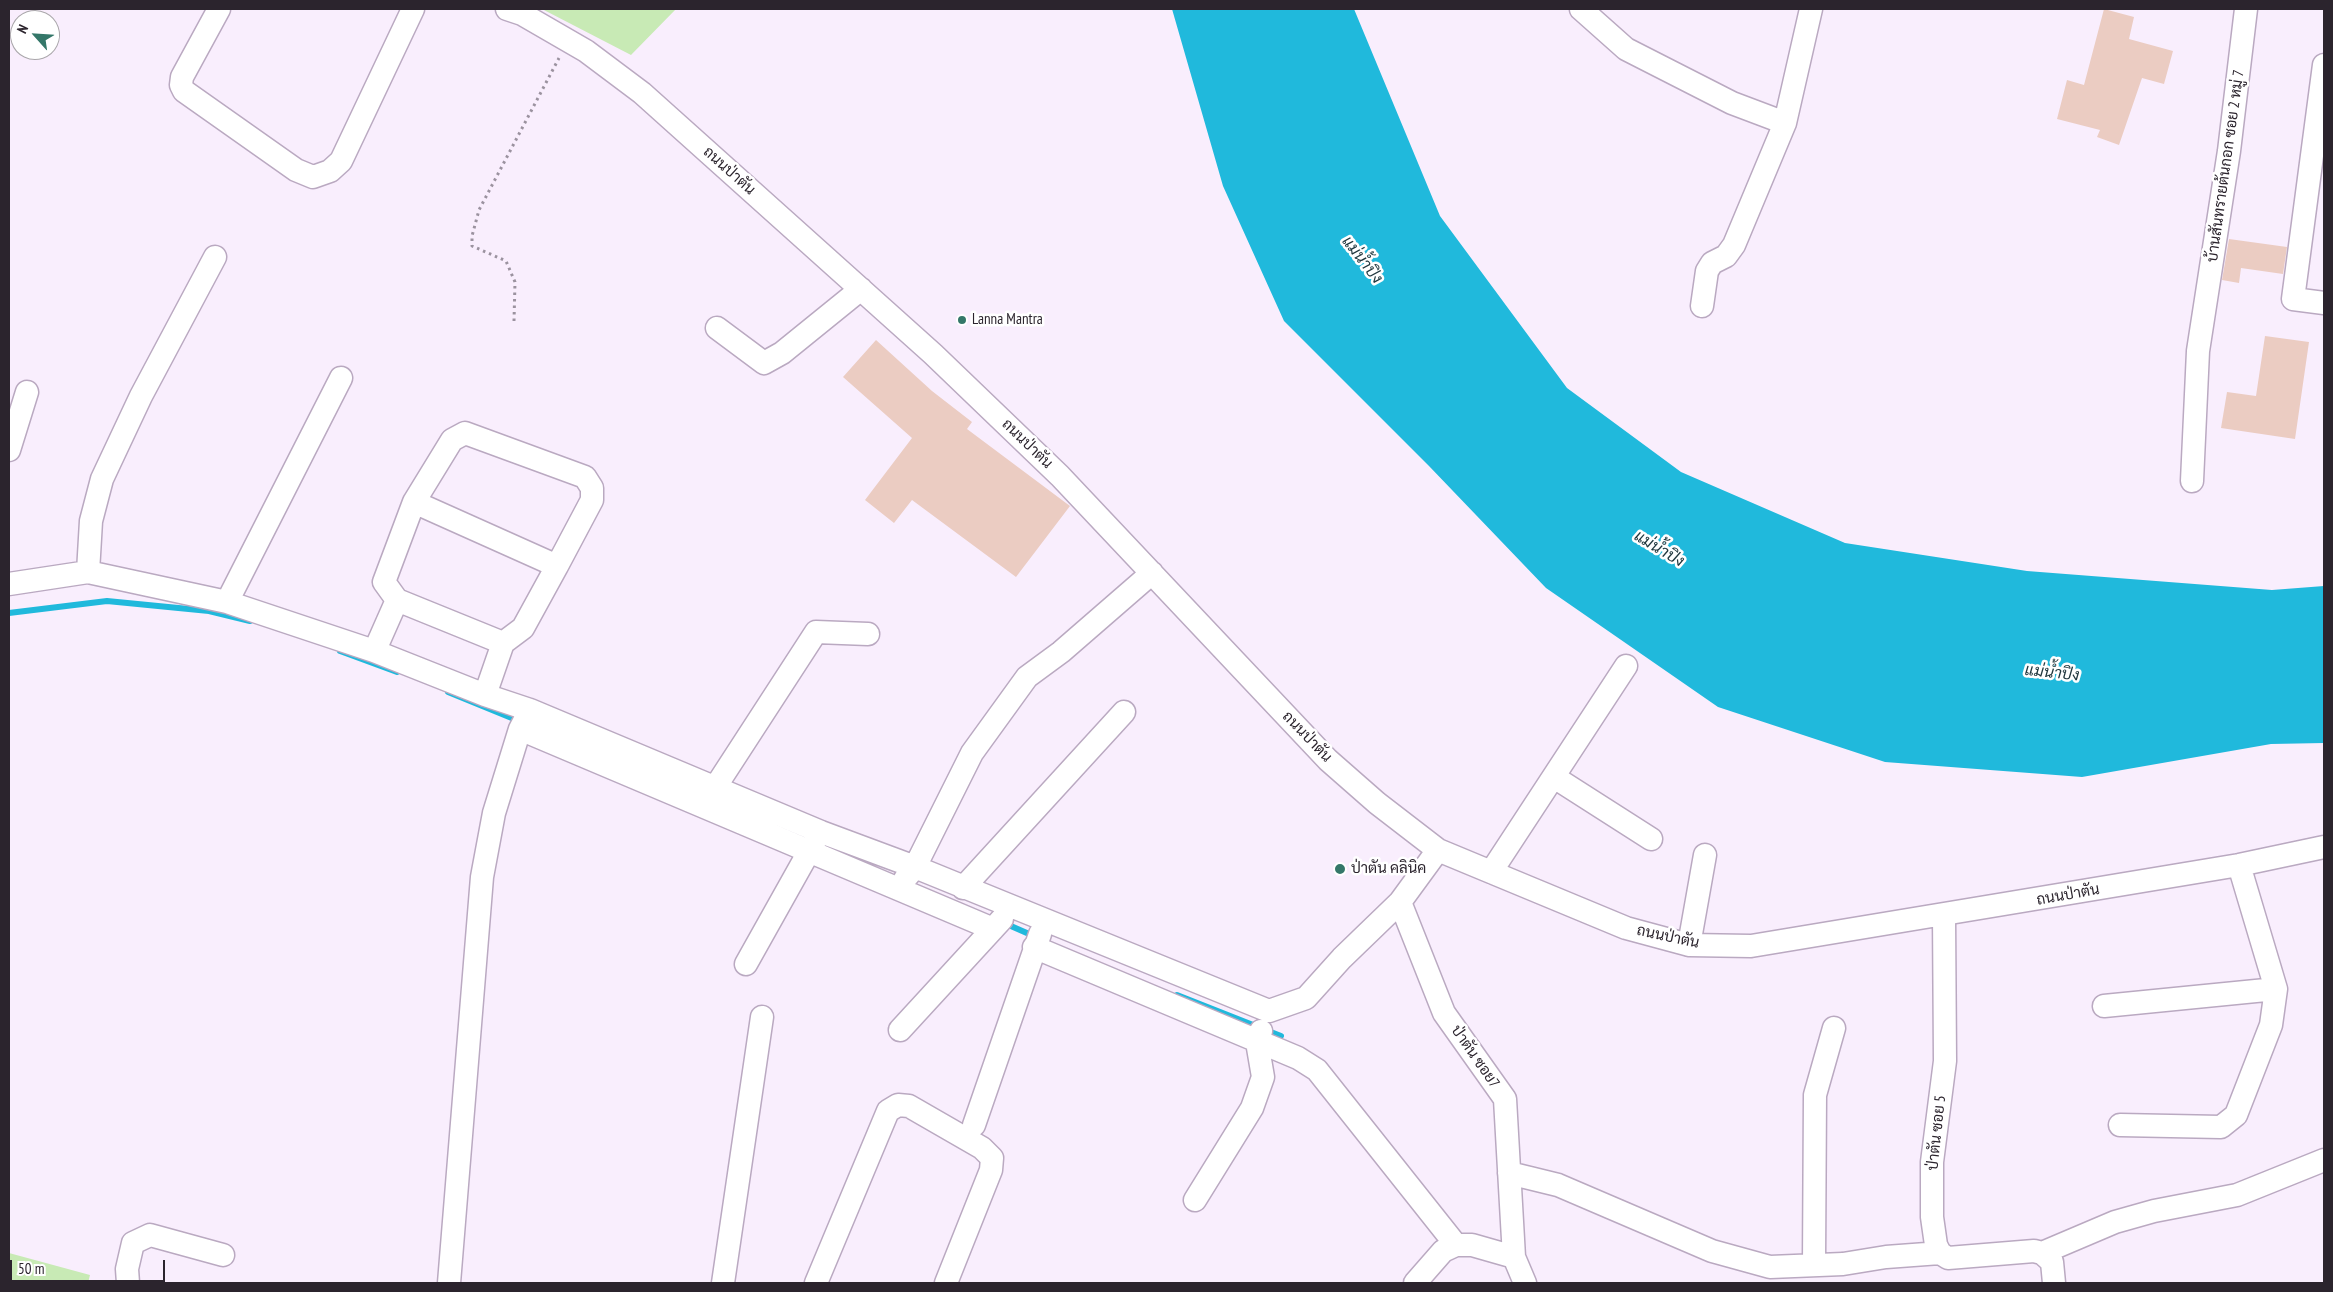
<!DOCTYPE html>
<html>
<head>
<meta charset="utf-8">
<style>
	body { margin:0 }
	#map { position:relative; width:2333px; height:1292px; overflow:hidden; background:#f9eefd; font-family:"PT Sans Narrow",sans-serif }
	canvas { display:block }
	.frame { position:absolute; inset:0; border:10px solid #2b242d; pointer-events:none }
	.north { position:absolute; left:10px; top:10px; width:50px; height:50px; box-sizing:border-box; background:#fff; border:1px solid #aaa7ab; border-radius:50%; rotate:296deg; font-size:14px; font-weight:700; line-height:20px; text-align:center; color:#2b242d }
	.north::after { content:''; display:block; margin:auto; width:18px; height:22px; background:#347769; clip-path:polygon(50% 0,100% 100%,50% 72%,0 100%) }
	.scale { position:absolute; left:10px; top:1260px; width:155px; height:22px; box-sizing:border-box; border:2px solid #2b242d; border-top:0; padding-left:6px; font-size:15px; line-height:18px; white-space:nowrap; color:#2b242d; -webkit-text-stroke:4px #fff; paint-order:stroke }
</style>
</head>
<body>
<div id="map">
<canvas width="2333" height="1292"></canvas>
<div class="frame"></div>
<div class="north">N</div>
<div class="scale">50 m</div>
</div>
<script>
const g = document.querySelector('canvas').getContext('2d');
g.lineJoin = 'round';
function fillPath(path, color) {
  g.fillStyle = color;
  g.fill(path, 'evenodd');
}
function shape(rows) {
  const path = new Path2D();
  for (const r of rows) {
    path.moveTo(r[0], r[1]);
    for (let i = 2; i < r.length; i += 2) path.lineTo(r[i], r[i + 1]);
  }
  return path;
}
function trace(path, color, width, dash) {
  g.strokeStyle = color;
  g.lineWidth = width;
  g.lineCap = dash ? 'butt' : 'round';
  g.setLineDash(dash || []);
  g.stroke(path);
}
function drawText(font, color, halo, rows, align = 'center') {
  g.font = font + ' "PT Sans Narrow",Sarabun,sans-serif';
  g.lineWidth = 5;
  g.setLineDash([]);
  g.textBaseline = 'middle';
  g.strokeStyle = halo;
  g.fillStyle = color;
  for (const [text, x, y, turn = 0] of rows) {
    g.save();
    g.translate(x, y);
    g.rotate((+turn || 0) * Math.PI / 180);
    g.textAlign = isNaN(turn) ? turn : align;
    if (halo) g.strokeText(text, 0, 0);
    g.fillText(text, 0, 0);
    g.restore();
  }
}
const green = shape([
	[542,9,676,9,631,55],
	[9,1253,90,1275,88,1283,9,1283]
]);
const water = shape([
	[1172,9,1354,9,1440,216,1567,388,1681,472,1845,543,2027,571,2272,590,2324,586,2324,743,2271,744,2082,777,1885,762,1718,707,1546,588,1429,466,1284,321,1223,186]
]);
const stream = shape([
	[9,613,107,601,209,611,250,621],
	[340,651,397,672],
	[448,692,519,721],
	[1004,923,1036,937],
	[1177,995,1281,1036]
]);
const building = shape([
	[2104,9,2134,17,2129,39,2173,51,2164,84,2142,78,2119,145,2097,137,2100,130,2057,119,2067,80,2084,85],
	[2229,239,2287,247,2283,274,2241,268,2239,283,2222,280],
	[2265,336,2309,342,2295,439,2221,428,2227,392,2256,396],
	[876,340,932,391,972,422,967,429,1070,506,1016,577,912,500,894,523,865,500,912,438,843,377]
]);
const path = shape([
	[514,321,515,282,506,261,472,246,472,236,479,210,559,58]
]);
const minor = shape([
	[219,9,182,77,181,85,184,91,296,170,313,177,330,171,341,161,413,9],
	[507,9,522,14,586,51,642,93,933,354,1060,476,1328,760,1377,803,1438,850,1626,928,1689,945,1751,946,2239,865,2324,847],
	[1581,9,1626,49,1732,103,1785,123],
	[2324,65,2293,299,2324,303],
	[1702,306,1707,271,1712,263,1726,256,1734,245,1785,123,1811,9],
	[717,328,764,363,782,353,861,289],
	[9,450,27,392],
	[2192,481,2198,351,2229,151,2246,9],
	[414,502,452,440,465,433,585,477,592,488,592,500,557,566],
	[88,572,91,521,102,479,141,396,215,257],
	[9,584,88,572,227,602,374,651,485,695,530,710,821,832,915,867,1269,1011,1306,998,1342,958,1400,902],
	[397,600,503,643],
	[227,602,341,378],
	[378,643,397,600,384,582,414,502,557,566,523,628,503,643,485,695],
	[520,729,993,929],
	[1554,777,1651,839],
	[710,800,716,786,816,632,868,634],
	[1438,850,1400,902,1444,1013,1505,1099,1514,1257,1525,1283],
	[1491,872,1626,666],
	[905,879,915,867,972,753,1027,677,1061,652,1152,573],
	[963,888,1124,712],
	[1944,915,1945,1061,1932,1162,1932,1217,1936,1245,1940,1253,1948,1258,2034,1251,2042,1253,2052,1262,2054,1283],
	[1689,945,1705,855],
	[1034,947,1298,1058,1317,1070,1456,1245],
	[746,964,816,839],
	[2104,1006,2276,989,2239,865],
	[900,1030,1002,919],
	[974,1125,1040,934],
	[2120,1125,2221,1127,2236,1115,2271,1025,2276,989],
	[1509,1173,1558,1185,1712,1251,1770,1267,1843,1264,1886,1257,1940,1253],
	[1195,1200,1252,1108,1263,1077,1257,1042,1261,1031],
	[2042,1253,2115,1222,2154,1211,2237,1195,2324,1160],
	[1814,1263,1815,1095,1834,1028],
	[128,1283,127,1269,133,1243,150,1235,223,1255],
	[449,1283,482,877,494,813,520,729,530,710],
	[723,1283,762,1017],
	[816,1283,888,1111,898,1105,909,1106,982,1148,992,1158,991,1170,946,1283],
	[1415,1283,1443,1251,1456,1245,1472,1245,1514,1257]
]);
const markers = [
	[962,320,5,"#347769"],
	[1340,869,6,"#347769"]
];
const streetNames = [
	["บ้านสันทรายต้นกอก ซอย 2 หมู่ 7",2226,166,-82],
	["ถนนป่าตัน",729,171,42],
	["ถนนป่าตัน",1027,444,44],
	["ถนนป่าตัน",1307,737,46],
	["ถนนป่าตัน",2068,895,-10],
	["ถนนป่าตัน",1668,937,12],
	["ป่าตัน ซอย7",1475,1057,55],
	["ป่าตัน ซอย 5",1937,1133,-84]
];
const poiNames = [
	["Lanna Mantra",972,320],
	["ป่าตัน คลินิค",1351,869]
];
const waterNames = [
	["แม่น้ำปิง",1362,260,52],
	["แม่น้ำปิง",1659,549,31],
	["แม่น้ำปิง",2052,673,6]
];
fillPath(green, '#c8eab5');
fillPath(water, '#20b9dc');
trace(stream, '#20b9dc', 6);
fillPath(building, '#ebccc2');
trace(minor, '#baa9c1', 25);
trace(path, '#9b929f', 3, [2.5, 4]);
trace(minor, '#fff', 22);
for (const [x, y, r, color] of markers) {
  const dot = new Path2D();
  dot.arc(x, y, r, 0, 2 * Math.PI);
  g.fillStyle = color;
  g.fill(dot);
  trace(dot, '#fff', 2);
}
drawText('15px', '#2b242d', '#fff', streetNames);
drawText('15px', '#2b242d', '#fff', poiNames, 'left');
drawText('italic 16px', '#21383f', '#fff', waterNames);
</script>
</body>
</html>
